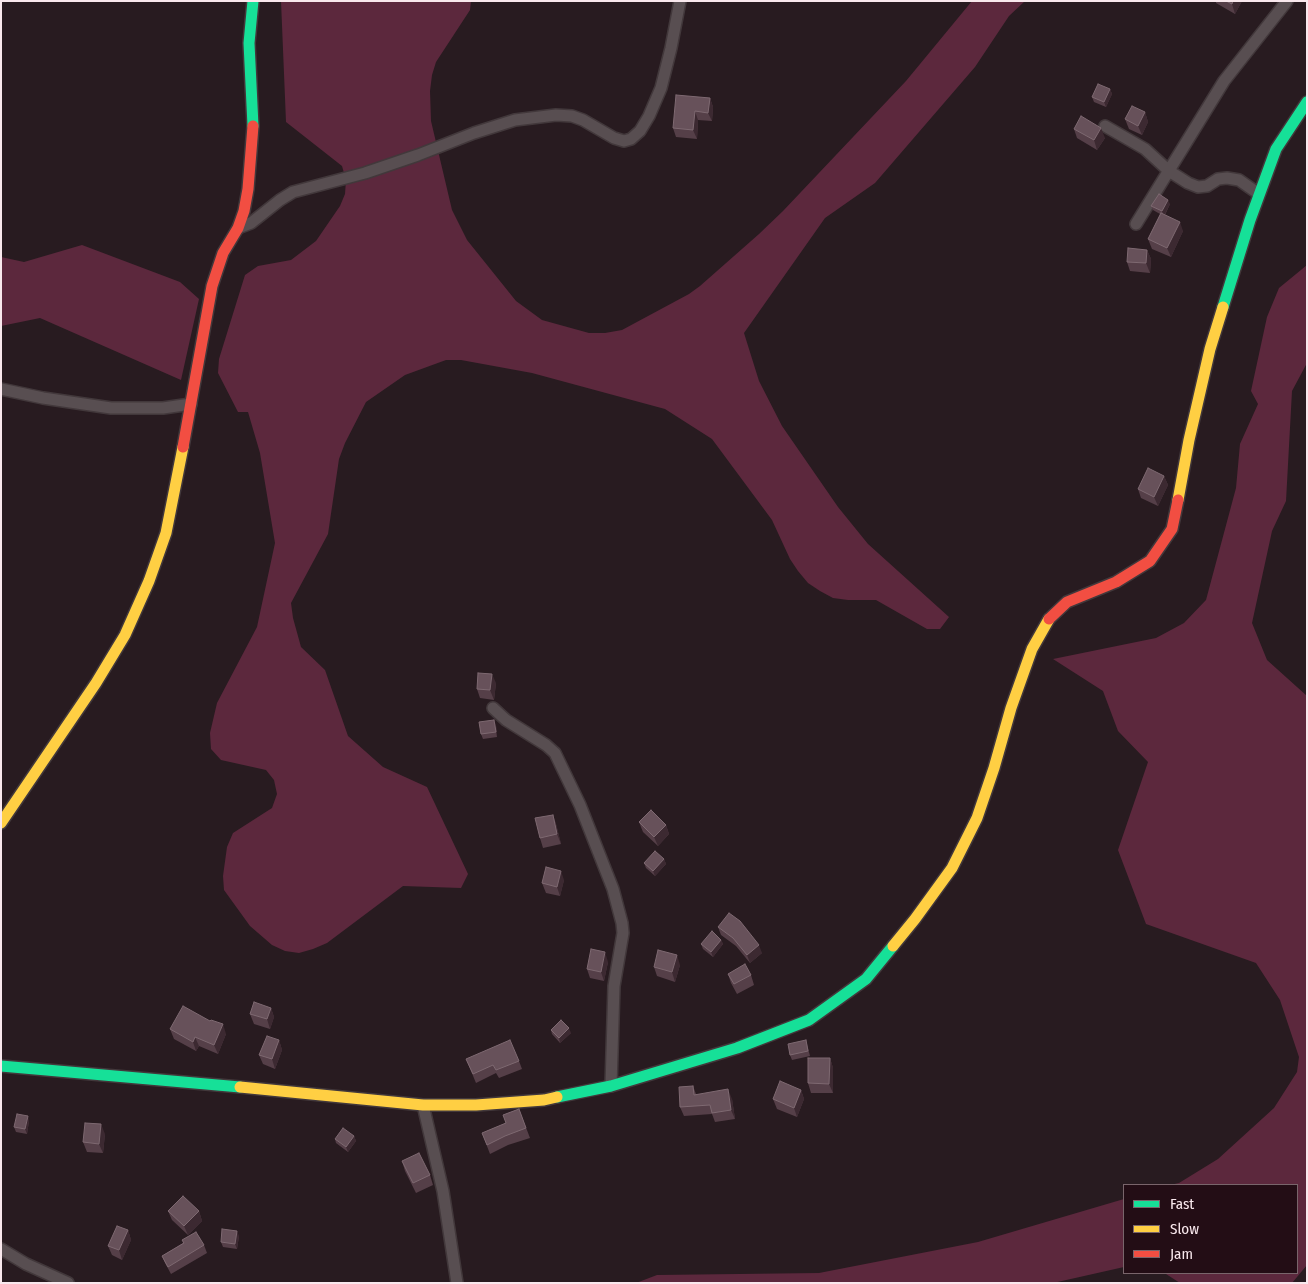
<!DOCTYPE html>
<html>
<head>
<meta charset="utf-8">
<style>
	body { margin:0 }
	#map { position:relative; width:1308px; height:1284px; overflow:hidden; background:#281b20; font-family:"Fira Sans Condensed",sans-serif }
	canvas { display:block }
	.frame { position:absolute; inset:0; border:2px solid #f9e8ed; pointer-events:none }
	.legend { position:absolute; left:1123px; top:1184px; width:175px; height:90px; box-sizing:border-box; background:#230d15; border:1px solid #79656b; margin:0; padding:6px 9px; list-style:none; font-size:15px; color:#f9e8ed }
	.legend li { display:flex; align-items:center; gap:10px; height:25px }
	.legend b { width:25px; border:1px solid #79656b }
</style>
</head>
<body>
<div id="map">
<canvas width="1308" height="1284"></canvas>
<div class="frame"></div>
<ul class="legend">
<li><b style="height:6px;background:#16e098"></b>Fast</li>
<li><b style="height:6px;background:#ffcf43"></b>Slow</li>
<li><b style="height:6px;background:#f24e42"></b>Jam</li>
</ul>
</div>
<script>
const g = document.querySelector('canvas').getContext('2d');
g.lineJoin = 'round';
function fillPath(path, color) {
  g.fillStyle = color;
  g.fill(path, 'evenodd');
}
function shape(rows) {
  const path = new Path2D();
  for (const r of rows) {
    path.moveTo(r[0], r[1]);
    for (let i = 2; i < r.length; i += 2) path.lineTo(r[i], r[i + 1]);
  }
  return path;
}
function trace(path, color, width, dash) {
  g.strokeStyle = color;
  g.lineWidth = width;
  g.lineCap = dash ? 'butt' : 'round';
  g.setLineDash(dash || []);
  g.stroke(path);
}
const green = shape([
	[281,1,471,1,470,10,436,62,432,75,430,91,431,121,452,210,467,240,516,301,542,320,589,333,605,333,622,330,689,294,700,286,759,234,783,211,906,81,972,1,1025,1,1009,16,975,67,875,183,825,218,744,333,759,381,782,426,838,507,868,544,949,617,940,629,927,629,876,600,848,600,833,598,820,591,808,583,798,571,790,559,772,520,712,439,665,409,532,373,461,360,446,360,405,375,366,402,345,443,339,459,328,534,291,603,293,618,301,647,325,670,348,736,383,767,427,787,468,874,461,888,403,886,327,943,313,949,299,953,285,951,272,945,250,926,224,890,223,876,227,847,233,833,272,808,277,794,274,780,266,770,221,760,211,749,210,733,217,703,257,627,275,543,260,453,248,412,238,412,218,373,219,359,245,275,258,266,291,260,316,241,340,206,345,194,346,180,342,166,286,122],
	[82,245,180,282,199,299,181,380,40,318,1,326,1,257,24,262],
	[1307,265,1307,363,1292,391,1286,501,1272,531,1252,623,1267,660,1307,696,1307,1265,1292,1283,1180,1283,1166,1274,1157,1273,1297,1273,1297,1185,1170,1185,1179,1183,1218,1159,1274,1108,1297,1072,1299,1057,1280,1000,1256,963,1146,924,1118,850,1148,762,1118,731,1103,691,1053,659,1156,638,1184,623,1206,600,1236,488,1240,444,1258,404,1251,391,1267,317,1279,288],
	[1124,1199,1124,1267,1053,1283,636,1283,657,1275,819,1273,978,1242]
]);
const street = shape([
	[1105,126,1145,149,1169,171,1188,183,1198,187,1207,186,1218,179,1227,178,1239,180,1259,194],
	[1136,224,1224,81,1287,1],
	[238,228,251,223,280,200,293,192,365,173,418,155,474,133,515,120,556,115,572,116,583,120,614,138,624,141,631,139,640,131,649,116,661,88,671,48,680,1],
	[1,389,43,398,111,408,163,408,191,404],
	[493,708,506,720,546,745,555,753,580,805,613,889,622,923,623,933,614,986,611,1086],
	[423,1105,443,1191,457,1283],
	[1,1249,26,1264,68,1283]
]);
const fast = shape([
	[253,126,249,43,253,1],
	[1223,307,1250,220,1276,149,1307,102],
	[1,1066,240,1087],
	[557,1097,611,1086,737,1048,809,1020,866,979,893,946]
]);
const slow = shape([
	[1178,500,1189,440,1210,349,1223,307],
	[1,823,96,683,125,635,149,581,166,533,183,447],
	[893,946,915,919,952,868,977,818,994,768,1011,708,1032,649,1049,619],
	[240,1087,423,1105,476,1105,544,1100,557,1097]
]);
const jam = shape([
	[183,447,212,286,223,253,238,228,244,211,248,189,253,126],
	[1049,619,1067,602,1116,582,1150,561,1172,529,1178,500]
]);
const wall = shape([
	[1216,1,1242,1,1235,14,1216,3],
	[1110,89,1112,94,1106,107,1094,102,1092,97],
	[710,98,713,107,712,121,698,120,697,139,676,137,673,128],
	[1145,112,1148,122,1142,135,1129,129,1125,119],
	[1074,129,1105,138,1097,150,1077,138],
	[1170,204,1165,215,1183,231,1171,257,1152,249,1148,239,1160,214,1153,210,1151,206],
	[1147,250,1151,259,1150,273,1130,271,1127,262],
	[1164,476,1168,485,1158,506,1141,498,1138,489],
	[496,683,494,700,480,698,477,689],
	[496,725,497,737,483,739,481,734],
	[553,815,556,824,561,844,543,848,540,838],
	[639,822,666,825,669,834,658,846,643,832],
	[664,859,666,864,655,876,646,868,644,863],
	[564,880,560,896,546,893,542,883],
	[718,927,762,953,750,963,736,946,721,935],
	[721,940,723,944,713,957,703,949,701,944],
	[608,962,604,981,590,978,587,969],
	[680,965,675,982,657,976,654,967],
	[728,974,751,975,754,985,737,994,731,983],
	[271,1008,274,1017,270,1029,254,1024,250,1014],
	[170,1029,226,1034,218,1054,199,1046,196,1051,174,1039],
	[551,1030,571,1033,560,1043,552,1034],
	[279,1040,282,1050,275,1069,263,1064,259,1055],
	[806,1040,810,1056,792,1060,790,1055],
	[830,1058,833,1068,833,1093,811,1093,808,1083],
	[466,1059,519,1061,522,1069,499,1078,496,1073,476,1083],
	[693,1086,696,1094,732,1099,735,1119,715,1122,712,1114,684,1116,680,1107],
	[801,1090,804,1099,797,1117,777,1109,773,1099],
	[519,1109,530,1138,508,1145,490,1154,482,1133,506,1123],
	[29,1121,27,1134,16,1132,14,1127],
	[105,1134,103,1153,87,1152,83,1142],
	[354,1136,356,1141,348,1152,336,1143,335,1139],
	[402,1161,430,1175,433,1185,416,1193,405,1171],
	[168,1211,199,1211,202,1221,188,1235,172,1220],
	[128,1230,131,1240,122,1260,112,1255,108,1246],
	[239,1236,237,1249,223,1247,221,1242],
	[182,1240,204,1245,207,1253,171,1274,165,1263,162,1256,183,1243]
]);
const shadedWall = shape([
	[1233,1,1242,1,1235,14,1232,4],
	[1110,89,1112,94,1106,107,1104,102],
	[710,98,713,107,712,121,708,113],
	[695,111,698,120,697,139,693,130],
	[1145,112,1148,122,1142,135,1138,126],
	[1101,128,1105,138,1097,150,1094,140],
	[1168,200,1170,204,1164,216,1162,211],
	[1180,222,1183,231,1171,257,1167,248],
	[1147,250,1151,259,1150,273,1146,263],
	[1164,476,1168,485,1158,506,1154,497],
	[492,674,496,683,494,700,490,690],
	[494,720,496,725,497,737,496,732],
	[553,815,556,824,561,844,557,834],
	[666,825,669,834,658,846,654,837],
	[664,859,666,864,655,876,653,871],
	[561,871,564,880,560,896,557,887],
	[721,940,723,944,713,957,711,952],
	[759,945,762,953,750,963,747,955],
	[605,952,608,962,604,981,601,972],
	[677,955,680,965,675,982,672,972],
	[271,1008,274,1017,270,1029,267,1019],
	[223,1024,226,1034,218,1054,214,1045],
	[569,1028,571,1033,560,1043,559,1038],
	[195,1037,199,1046,196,1051,193,1042],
	[279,1040,282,1050,275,1069,272,1059],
	[830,1058,833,1068,833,1093,829,1084],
	[728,1089,732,1099,735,1119,731,1110],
	[801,1090,804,1099,797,1117,794,1108],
	[28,1116,29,1121,27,1134,25,1129],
	[101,1124,105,1134,103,1153,99,1144],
	[354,1136,356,1141,348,1152,346,1147],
	[199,1211,202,1221,188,1235,184,1226],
	[128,1230,131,1240,122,1260,119,1250],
	[237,1231,239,1236,237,1249,235,1244]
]);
const building = shape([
	[1226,1,1233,1,1232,4,1226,1],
	[1098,84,1110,89,1104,102,1092,97,1098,84],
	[676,95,710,98,708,113,695,111,693,130,673,128,676,95],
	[1132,106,1145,112,1138,126,1125,119,1132,106],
	[1081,116,1101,128,1094,140,1074,129,1081,116],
	[1159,194,1168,200,1162,211,1151,206,1159,194],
	[1161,213,1180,222,1167,248,1148,239,1161,213],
	[1128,248,1147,250,1146,263,1127,262,1128,248],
	[1148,468,1164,476,1154,497,1138,489,1148,468],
	[478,673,492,674,490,690,477,689,478,673],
	[494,720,496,732,481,734,479,722,494,720],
	[651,810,666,825,654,837,639,822,651,810],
	[553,815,557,834,540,838,535,818,553,815],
	[655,851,664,859,653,871,644,863,655,851],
	[546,867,561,871,557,887,542,883,546,867],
	[729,913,740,921,759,945,747,955,733,938,718,927,729,913],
	[712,931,721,940,711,952,701,944,712,931],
	[591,949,605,952,601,972,587,969,591,949],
	[658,950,677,955,672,972,654,967,658,950],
	[745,964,751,975,734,984,728,974,745,964],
	[254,1002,271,1008,267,1019,250,1014,254,1002],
	[183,1006,210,1021,211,1020,223,1024,214,1045,195,1037,193,1042,170,1029,183,1006],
	[561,1020,569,1028,559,1038,551,1030,561,1020],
	[267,1036,279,1040,272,1059,259,1055,267,1036],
	[510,1040,519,1061,496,1070,493,1065,473,1074,466,1059,510,1040],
	[806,1040,808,1051,790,1055,788,1044,806,1040],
	[808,1058,830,1058,829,1084,808,1083,808,1058],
	[780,1081,801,1090,794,1108,773,1099,780,1081],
	[693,1086,694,1095,728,1089,731,1110,712,1113,710,1105,680,1107,679,1087,693,1086],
	[519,1109,526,1128,505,1136,487,1145,482,1133,506,1123,503,1115,519,1109],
	[17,1114,28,1116,25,1129,14,1127,17,1114],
	[85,1123,101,1124,99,1144,83,1142,85,1123],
	[343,1128,354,1136,346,1147,335,1139,343,1128],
	[419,1153,430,1175,413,1183,402,1161,419,1153],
	[183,1196,199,1211,184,1226,168,1211,183,1196],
	[117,1226,128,1230,119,1250,108,1246,117,1226],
	[222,1229,237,1231,235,1244,221,1242,222,1229],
	[196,1232,204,1245,168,1267,162,1256,184,1243,182,1240,196,1232]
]);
fillPath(green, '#5c283d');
trace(street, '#42383b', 14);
trace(fast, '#42383b', 14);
trace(slow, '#42383b', 14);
trace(jam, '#42383b', 14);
trace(street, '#584e51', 11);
trace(fast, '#16e098', 11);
trace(slow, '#ffcf43', 11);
trace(jam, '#f24e42', 11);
fillPath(wall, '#553f48');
fillPath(shadedWall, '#3c2931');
fillPath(building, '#67515a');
trace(building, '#7e6971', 1);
</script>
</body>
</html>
